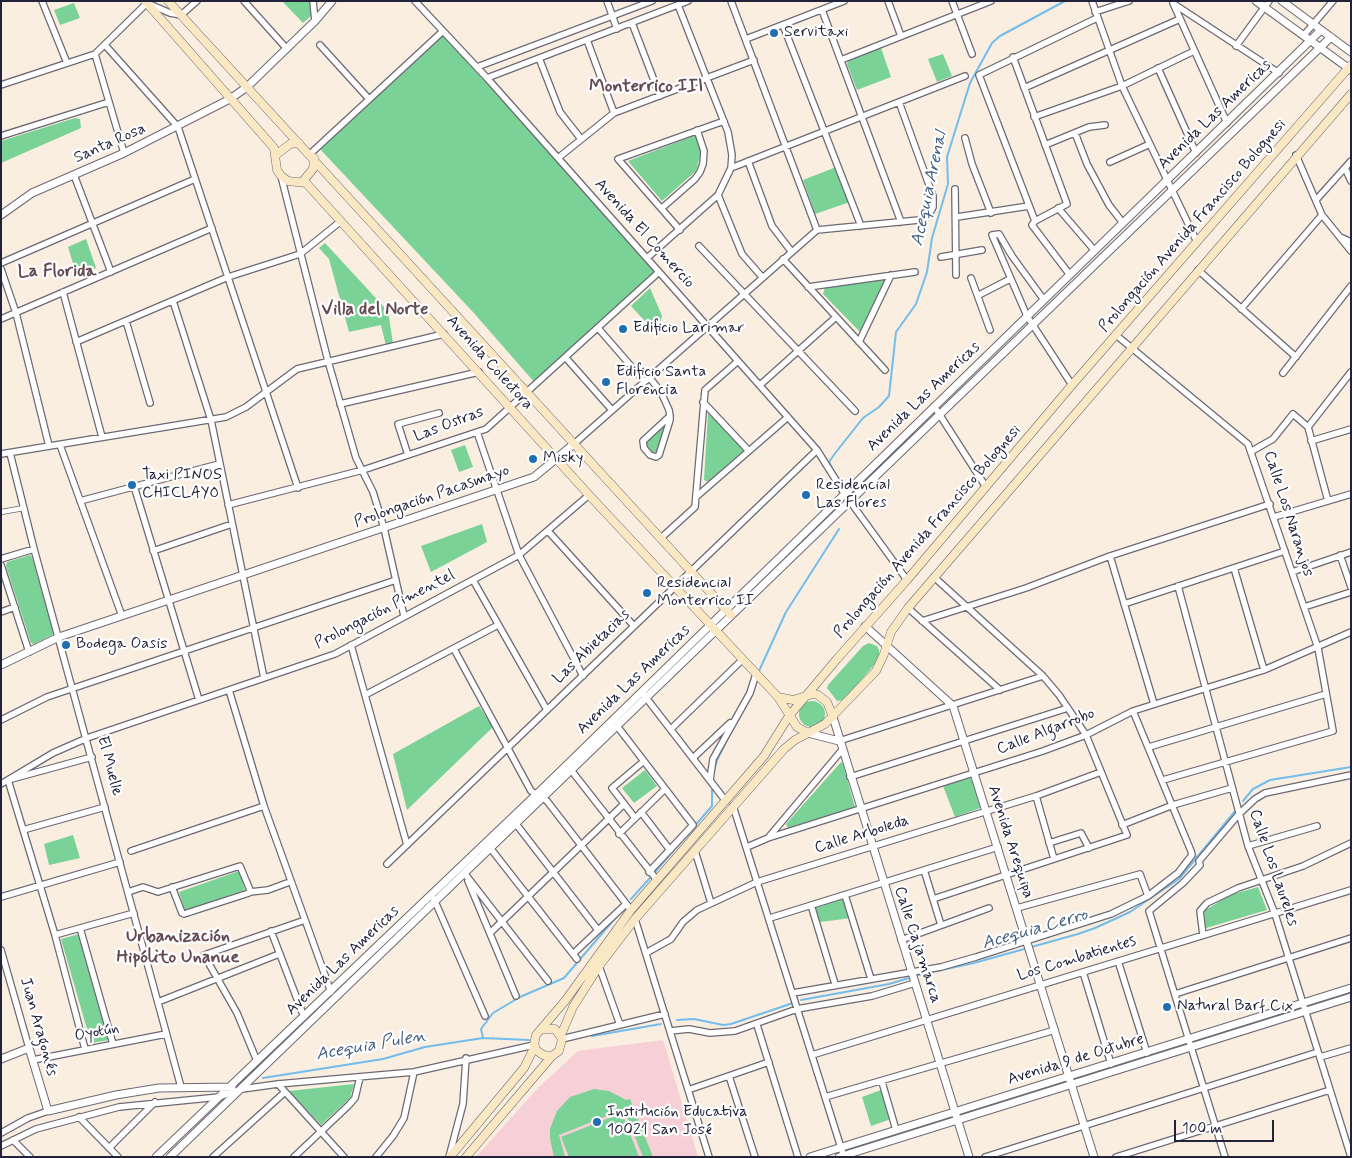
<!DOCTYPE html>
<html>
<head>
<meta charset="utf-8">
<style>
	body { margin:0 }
	#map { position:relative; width:1352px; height:1158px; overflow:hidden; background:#f9eedf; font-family:Mynerve,sans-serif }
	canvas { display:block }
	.frame { position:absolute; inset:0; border:2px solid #22223b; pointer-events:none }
	.scale { position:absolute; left:1174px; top:1120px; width:100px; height:22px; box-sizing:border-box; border:2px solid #22223b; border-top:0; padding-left:6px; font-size:15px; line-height:18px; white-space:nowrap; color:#22223b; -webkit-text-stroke:4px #fff; paint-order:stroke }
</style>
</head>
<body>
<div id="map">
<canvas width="1352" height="1158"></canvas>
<div class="frame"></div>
<div class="scale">100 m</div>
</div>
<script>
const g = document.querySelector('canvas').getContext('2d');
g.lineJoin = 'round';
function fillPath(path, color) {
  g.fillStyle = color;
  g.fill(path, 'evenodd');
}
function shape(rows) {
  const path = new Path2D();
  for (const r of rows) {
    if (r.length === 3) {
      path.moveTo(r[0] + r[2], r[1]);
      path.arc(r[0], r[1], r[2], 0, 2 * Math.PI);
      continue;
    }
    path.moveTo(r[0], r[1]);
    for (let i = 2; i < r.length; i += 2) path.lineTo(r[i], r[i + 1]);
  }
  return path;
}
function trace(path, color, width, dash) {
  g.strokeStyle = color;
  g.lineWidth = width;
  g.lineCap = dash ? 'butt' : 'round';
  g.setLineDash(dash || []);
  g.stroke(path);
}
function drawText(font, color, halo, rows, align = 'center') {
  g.font = font + ' Mynerve,sans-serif';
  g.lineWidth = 4.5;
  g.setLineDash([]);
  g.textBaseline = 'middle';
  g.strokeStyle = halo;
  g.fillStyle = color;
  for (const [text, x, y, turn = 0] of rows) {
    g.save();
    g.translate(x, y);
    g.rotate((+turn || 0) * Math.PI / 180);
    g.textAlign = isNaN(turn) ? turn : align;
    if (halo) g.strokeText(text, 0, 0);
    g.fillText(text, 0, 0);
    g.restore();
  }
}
const built = shape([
	[663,1040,698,1157,476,1157,538,1088,578,1051]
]);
const green = shape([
	[282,1,310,1,312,15,303,23],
	[74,3,80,18,60,25,54,10],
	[443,35,656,271,535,383,473,312,319,148],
	[881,48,891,77,857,90,847,64,849,60],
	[943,54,952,76,937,82,928,59],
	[75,118,80,119,81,128,1,163,1,141],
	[696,135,701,153,696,171,662,201,628,161],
	[836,167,850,202,815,214,803,180],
	[86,239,96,268,77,276,68,247],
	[325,243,384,307,389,317,393,344,386,346,381,325,349,332,329,259,319,248],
	[883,280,884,283,861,333,823,294,825,287],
	[650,288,662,316,659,328,655,332,631,306],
	[710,413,744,450,708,482,704,480,708,414],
	[664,423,667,425,658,452,650,452,644,442],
	[465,445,473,467,459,472,451,450],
	[482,524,487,542,431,572,421,546],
	[30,555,32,557,54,634,34,644,31,643,6,566,7,562],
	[869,643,877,646,879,650,879,659,844,700,837,701,827,688,828,685,863,646],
	[812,714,13],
	[479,706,493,727,407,810,393,754],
	[841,762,843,764,855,807,788,828,786,824],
	[645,770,657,786,634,803,622,788],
	[974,777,983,807,955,817,943,786],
	[73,835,80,858,49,865,44,844],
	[239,871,245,890,185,911,179,892],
	[1258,887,1267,910,1206,928,1204,911,1230,895],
	[844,898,852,918,820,922,815,908],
	[79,934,109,1040,91,1043,61,939],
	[354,1084,350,1098,321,1125,289,1091],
	[594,1089,609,1091,626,1100,630,1099,653,1157,643,1157,628,1119,622,1110,559,1135,565,1157,554,1157,550,1139,550,1129,557,1111,570,1097],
	[881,1090,891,1119,871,1126,862,1097],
	[622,1113,639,1157,569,1157,561,1137]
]);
const stream = shape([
	[834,472,829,462,836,452,863,418,879,407,889,396,896,332,916,304,927,272,932,238,948,184,947,157,970,83,992,43,1000,36,1065,1],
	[759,671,786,612,839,529],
	[714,771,717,760,732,730],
	[1243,801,1253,789,1270,780,1351,767],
	[655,872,712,806,712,790],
	[631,899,650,878],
	[918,975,974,963,1078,934,1095,928,1130,912,1179,879,1236,810],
	[801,1000,889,984,909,978],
	[677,1020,694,1019,723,1025,731,1024,793,1003],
	[592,1036,661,1024],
	[483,1038,481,1029,493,1013,520,997,564,978,617,916],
	[263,1078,383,1059,425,1047,483,1038,529,1040]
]);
const pedestrian = shape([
	[1,512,24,508]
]);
const minor = shape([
	[42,1,67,63],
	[244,1,287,49],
	[313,1,315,21],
	[415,1,487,78,817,450,844,493,907,580],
	[607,1,617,29],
	[731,1,817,230],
	[888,1,901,36],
	[952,1,972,54],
	[1092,1,1122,86,1197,242],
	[1173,3,1227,123],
	[1174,4,1279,73],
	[822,10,901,222],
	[1095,12,1129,1],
	[632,23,660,96],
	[783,25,861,226],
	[1304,35,1333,1],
	[746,39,844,1],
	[587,40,614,113],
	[105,45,178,127,298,488],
	[320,45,369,99],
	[1236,46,1269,1],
	[95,54,124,153],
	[1013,57,1067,204,1035,221,1032,225,1070,275],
	[539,58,560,112,581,139],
	[841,60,991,1],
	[477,67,652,1],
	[1158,68,1196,153],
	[487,78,688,1],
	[1,85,95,54,147,3,170,13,181,15,197,1],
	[1024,88,1180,19],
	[1034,117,1122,86,1194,51],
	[1075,133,1087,164,1109,205,1123,223],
	[1,136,109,102],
	[965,138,972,164,991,213],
	[1045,145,1089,127,1105,125],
	[310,154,443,31],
	[1296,155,1322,215,1351,251],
	[558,158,614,113,754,60],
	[748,161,772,226,791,251],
	[1110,162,1150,144],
	[731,168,965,76],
	[1345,168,1351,181],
	[74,175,111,272],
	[281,176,328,361,356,458,373,492,384,528,404,616],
	[955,189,956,275],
	[718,195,742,254,762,277],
	[1316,200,1351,161],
	[662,208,695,179,700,172,703,164,704,151,697,130],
	[1058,208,1095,251],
	[957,217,1029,206],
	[1035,221,979,75,1097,18],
	[680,230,618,159,724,121],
	[1340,237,1351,242],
	[699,246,855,411],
	[941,257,982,250],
	[647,258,718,195,731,168,732,155,728,132,678,5],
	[783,259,885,370],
	[1,263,195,179],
	[1,269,16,313,49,446],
	[1198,270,1296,357],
	[971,278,990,330],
	[808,287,915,272],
	[63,292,102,437],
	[979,295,1010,279],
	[1044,300,1012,256,999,234,992,235,1027,316,1072,385],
	[173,301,211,420,264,678],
	[1241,309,1322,215],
	[1,319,212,228],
	[126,321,150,403],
	[598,328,644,381],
	[1116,335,1248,444,1318,648,1333,731,1163,780],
	[76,342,228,277,300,254,341,221],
	[859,342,891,275],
	[566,358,612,410],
	[1283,373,1351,286],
	[649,377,661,392,669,410,670,416,670,420,659,455,656,457,650,455,644,448,643,441,670,416],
	[760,385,836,317],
	[703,402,749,451],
	[340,404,479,372],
	[934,406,986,487],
	[1308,427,1351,372],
	[477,432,519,555,583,676],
	[1311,441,1351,429],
	[575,443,817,230,919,220,928,217,933,207,933,196,899,102],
	[60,445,122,616],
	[1252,451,1273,439,1293,414,1308,427,1328,501],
	[10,453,34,549,181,1087],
	[1,454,226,417,246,407,297,369,444,334],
	[408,455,398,424,439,413],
	[134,486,199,700],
	[696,497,788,417],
	[80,501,219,464],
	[228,505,363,470,486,429,659,272],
	[1274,517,1351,494],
	[548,531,634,626],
	[661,538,695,507,705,390,738,361],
	[153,551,232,524],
	[1340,555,1351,587],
	[1110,556,1154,704],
	[1,559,34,549],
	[1,565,29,652],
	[1234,568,1264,670],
	[1292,572,1351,552],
	[473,580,547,710],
	[1178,586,1248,846,1275,914,1351,1157],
	[1124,604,1285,551],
	[1304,607,1351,592],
	[908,608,1000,690],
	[1,612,15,607],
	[922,621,1026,588,1110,556,1270,504],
	[351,645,407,845],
	[454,649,531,791,547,801,631,910],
	[229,690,264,806,331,992],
	[365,695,498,625],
	[644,695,725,800],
	[1,720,47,697,396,580],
	[617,726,693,825,649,872],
	[671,729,743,659],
	[839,741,1043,676],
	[1149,747,1326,694],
	[693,758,730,723],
	[571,770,657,880],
	[850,777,1068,708],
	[710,780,713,759,750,693,756,674],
	[1,784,53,753,87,738,335,654,519,555,589,495],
	[1036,796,1054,859],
	[733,806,844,1157],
	[641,812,670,850],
	[635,818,612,788,644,761],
	[516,824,598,930],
	[1122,825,1173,805,1232,788],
	[23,830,105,807],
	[619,834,665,789],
	[768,838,842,750],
	[1049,843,1081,833,1089,848],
	[1248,846,1317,826],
	[747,847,768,838,1043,751,1086,735,1133,711,1264,670,1351,632],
	[491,849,577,959],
	[131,851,264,806],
	[695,851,711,903],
	[387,864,817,450],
	[924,870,941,925],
	[465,874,548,981],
	[468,881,516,996],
	[128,892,143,887,158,892,240,866,250,890,249,893,184,914,182,913,172,887],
	[250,892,268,890,287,883],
	[845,895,871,979],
	[1,897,120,862],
	[434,899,485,1016],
	[933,899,1127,835,1086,735,1059,695,1043,676,934,577],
	[811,905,835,984],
	[1017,908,1140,874,1148,896],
	[770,918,998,847],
	[635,919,709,1157],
	[80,928,113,1044],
	[271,931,304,1017],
	[490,933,624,804],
	[55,935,134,913],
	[1203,935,1200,911,1207,903,1238,888,1303,866,1351,843],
	[901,940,989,908],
	[1,950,29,1048],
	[646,953,671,939,683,922,697,910,757,882,1036,796,1101,772],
	[573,954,626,904],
	[1118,961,1147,1053],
	[599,966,620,1025],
	[1083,972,1111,1064],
	[793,993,941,967,976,957,1111,914,1148,896,1178,873,1192,855,1191,851,1133,711],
	[1175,994,1351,938],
	[158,1002,279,954],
	[757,1025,798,1157],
	[670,1031,689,1029,710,1033,735,1031,797,1009,872,996,915,983],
	[562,1039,665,1014],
	[85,1049,55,935,8,780,92,757],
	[812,1055,1351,890],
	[1320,1057,1351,1048],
	[33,1060,166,1034],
	[257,1061,237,1013,204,955,305,920],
	[729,1076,755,1157],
	[882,1082,896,1130],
	[278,1084,344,1157],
	[688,1090,769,1062],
	[825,1097,1055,1030],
	[79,1117,118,1157],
	[1,1133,28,1118,48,1111],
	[13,1140,30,1157],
	[1,1146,36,1129,119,1107,219,1097,242,1089,278,1084,414,1072,534,1045],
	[109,1148,155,1102],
	[213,1157,285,1092],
	[294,1157,349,1105,355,1098,360,1077],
	[376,1157,393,1136,404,1118,414,1072],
	[449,1157,463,1104,466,1058],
	[985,1157,1318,1052],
	[1116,1157,1330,1090],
	[1225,1157,1149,911,1183,883,1200,865,1199,861,1239,814,1255,799,1265,793,1351,775]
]);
const tertiary = shape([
	[1256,1,1351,70],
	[1282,1,1351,52],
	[1,215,32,193,124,153,230,99,247,87,315,21,332,1],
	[865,626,953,706,1094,1157],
	[1,665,59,637,534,477,575,443],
	[833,717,969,1157],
	[808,733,839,741],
	[1,1059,29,1048,48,1111,116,1095,159,1088,232,1087],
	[156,1157,541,790,1321,30],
	[170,1157,1331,37],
	[810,1157,1351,988],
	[839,1157,1351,997]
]);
const secondary = shape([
	[145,1,274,148,277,170,281,176,288,181,306,183,589,495,778,697,797,727,808,733],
	[168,1,731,615],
	[276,155,290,144,299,143],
	[303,181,313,169,314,158],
	[778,697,793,700,813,694,818,695,827,702,833,717],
	[543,1029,555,1029,562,1039,559,1051,552,1056,543,1055,536,1050,534,1045,536,1035,565,1001,631,910,764,756,789,716,837,659,907,580,1072,385,1351,65],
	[561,1035,573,1007,599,966,635,919,784,749,795,740,825,724,876,671,884,654,891,632,908,608,1351,94],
	[450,1157,524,1068,535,1046],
	[466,1157,552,1056]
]);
const markers = [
	[774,33,5,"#1f6fb2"],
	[623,329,5,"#1f6fb2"],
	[606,382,5,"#1f6fb2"],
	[533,459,5,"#1f6fb2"],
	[132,485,5,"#1f6fb2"],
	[806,495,5,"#1f6fb2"],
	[647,593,5,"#1f6fb2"],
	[66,645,5,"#1f6fb2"],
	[1167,1007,5,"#1f6fb2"],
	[597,1122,5,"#1f6fb2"]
];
const poiNames = [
	["Servitaxi",784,33],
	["Edificio Larimar",633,329],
	["Edificio Santa",616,373],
	["Florencia",616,391],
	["Misky",543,459],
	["Taxi PINOS",142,476],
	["CHICLAYO",142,494],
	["Residencial",816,486],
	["Las Flores",816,504],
	["Residencial",657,584],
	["Monterrico II",657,602],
	["Bodega Oasis",76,645],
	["Natural Barf Cix",1177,1007],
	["Institución Educativa",607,1113],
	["10021 San José",607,1131]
];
const streetNames = [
	["Avenida Las Americas",1215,115,-44],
	["Santa Rosa",110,144,-24],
	["Prolongación Avenida Francisco Bolognesi",1193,226,-49],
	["Avenida El Comercio",644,234,48],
	["Avenida Colectora",489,363,48],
	["Avenida Las Americas",924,397,-44],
	["Las Ostras",449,425,-21],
	["Prolongación Pacasmayo",432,497,-19],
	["Calle Los Naranjos",1288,514,72],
	["Prolongación Avenida Francisco Bolognesi",928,532,-49],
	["Prolongación Pimentel",385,610,-27],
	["Las Abietacias",592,647,-44],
	["Avenida Las Americas",634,680,-44],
	["Calle Algarrobo",1046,732,-21],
	["El Muelle",109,766,75],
	["Calle Arboleda",862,835,-17],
	["Avenida Arequipa",1010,842,72],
	["Calle Los Laureles",1273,868,71],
	["Calle Cajamarca",917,945,72],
	["Los Combatientes",1077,959,-17],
	["Avenida Las Americas",343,961,-44],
	["Juan Aragonés",38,1027,74],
	["Oyotún",97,1033,-11],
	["Avenida 9 de Octubre",1076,1060,-17]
];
const neighbourhoodNames = [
	["Monterrico III",646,87],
	["La Florida",57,272],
	["Villa del Norte",375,310],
	["Urbanización",178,937],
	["Hipólito Unanue",178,958]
];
const waterNames = [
	["Acequia Arenal",930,189,-78],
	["Acequia Cerro",1035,930,-16],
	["Acequia Pulen",371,1046,-10]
];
fillPath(built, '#f6cfd7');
fillPath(green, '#7ad297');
trace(stream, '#73bdec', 2);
trace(pedestrian, '#6d6974', 6);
trace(minor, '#6d6974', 8);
trace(tertiary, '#6d6974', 9);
trace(secondary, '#6d6974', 9);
trace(pedestrian, '#fff', 4.5);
trace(minor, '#fff', 5.5);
trace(tertiary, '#fff', 7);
trace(secondary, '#fae7c3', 8);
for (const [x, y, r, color] of markers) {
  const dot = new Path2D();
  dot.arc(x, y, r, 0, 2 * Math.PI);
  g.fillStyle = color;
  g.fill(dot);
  trace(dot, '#fff', 2);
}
drawText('16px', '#22223b', '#fff', poiNames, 'left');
drawText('16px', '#22223b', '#fff', streetNames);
drawText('bold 18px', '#644b53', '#fff', neighbourhoodNames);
drawText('italic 18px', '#426082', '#fff', waterNames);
</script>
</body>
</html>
